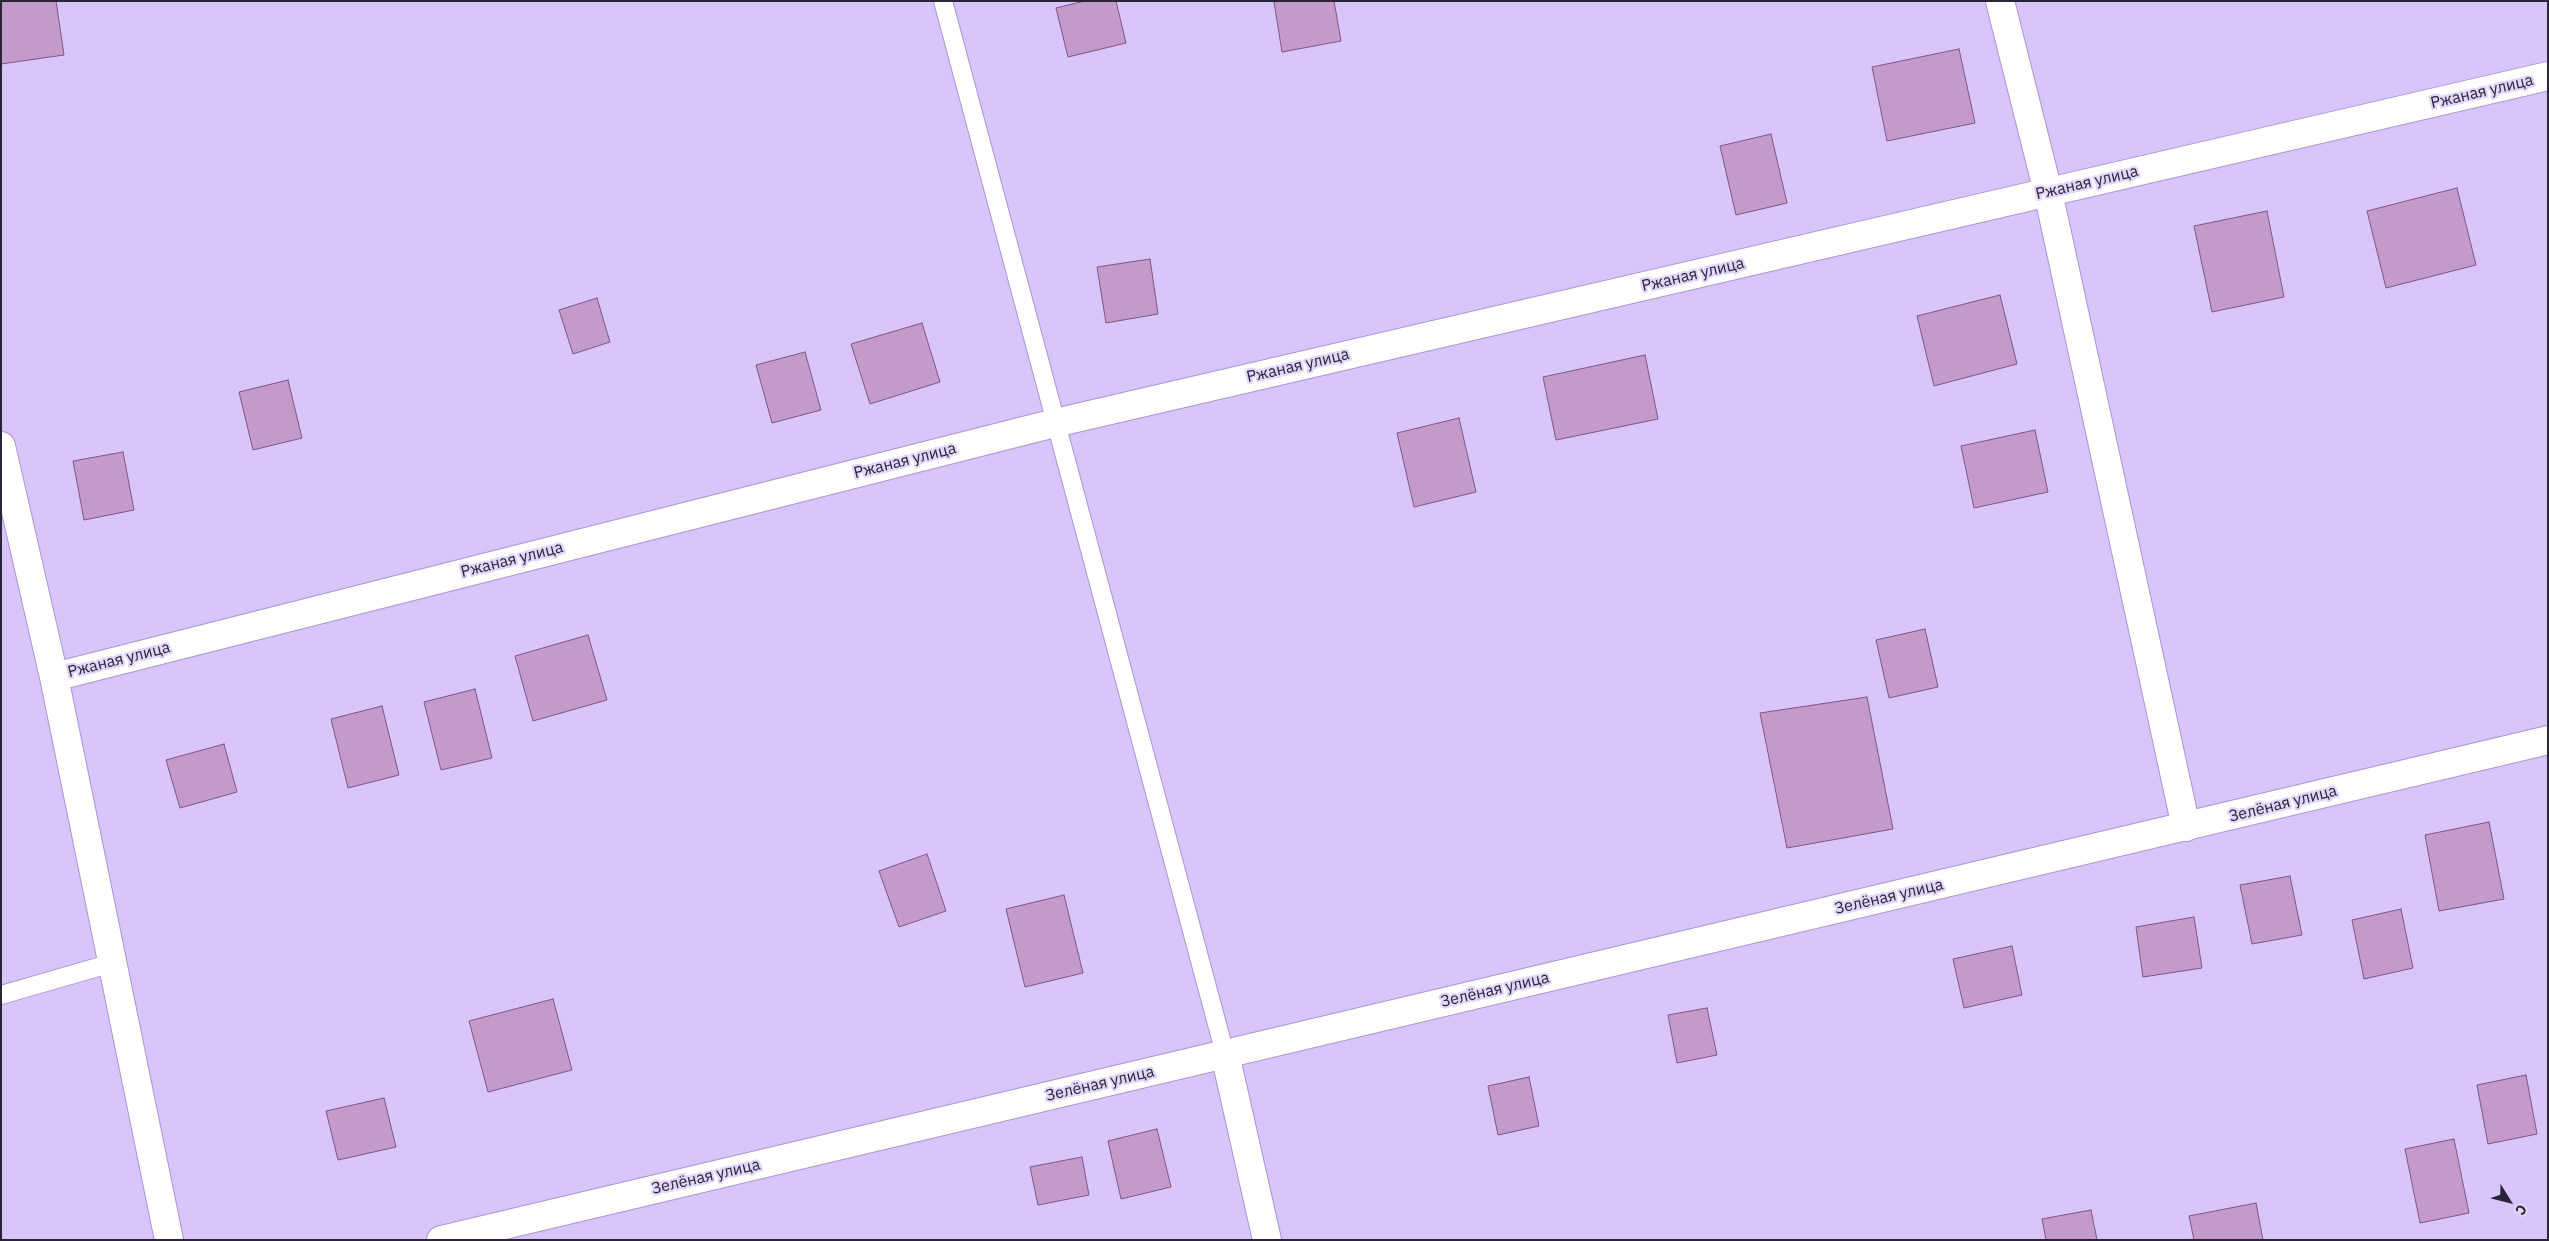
<!DOCTYPE html>
<html>
<head>
<meta charset="utf-8">
<style>
	body { margin:0 }
	#map { position:relative; width:2549px; height:1241px; overflow:hidden; background:#dac4fc; font-family:"IBM Plex Sans",sans-serif }
	canvas { display:block }
	.frame { position:absolute; inset:0; border:2px solid #2b2338; pointer-events:none }
	.north { position:absolute; left:2484px; top:1176px; width:50px; height:50px; -webkit-text-stroke:4px #e2d6f8; paint-order:stroke; rotate:126deg; font-size:14px; font-weight:700; line-height:20px; text-align:center; color:#2b2338 }
	.north::after { content:''; display:block; margin:auto; width:18px; height:22px; background:#2b2338; clip-path:polygon(50% 0,100% 100%,50% 72%,0 100%) }
</style>
</head>
<body>
<div id="map">
<canvas width="2549" height="1241"></canvas>
<div class="frame"></div>
<div class="north">С</div>
</div>
<script>
const g = document.querySelector('canvas').getContext('2d');
g.lineJoin = 'round';
function fillPath(path, color) {
  g.fillStyle = color;
  g.fill(path, 'evenodd');
}
function shape(rows) {
  const path = new Path2D();
  for (const r of rows) {
    path.moveTo(r[0], r[1]);
    for (let i = 2; i < r.length; i += 2) path.lineTo(r[i], r[i + 1]);
  }
  return path;
}
function trace(path, color, width, dash) {
  g.strokeStyle = color;
  g.lineWidth = width;
  g.lineCap = dash ? 'butt' : 'round';
  g.setLineDash(dash || []);
  g.stroke(path);
}
function drawText(font, color, halo, rows, align = 'center') {
  g.font = font + ' "IBM Plex Sans",sans-serif';
  g.lineWidth = 4.5;
  g.setLineDash([]);
  g.textBaseline = 'middle';
  g.strokeStyle = halo;
  g.fillStyle = color;
  for (const [text, x, y, turn = 0] of rows) {
    g.save();
    g.translate(x, y);
    g.rotate((+turn || 0) * Math.PI / 180);
    g.textAlign = isNaN(turn) ? turn : align;
    if (halo) g.strokeText(text, 0, 0);
    g.fillText(text, 0, 0);
    g.restore();
  }
}
const building = shape([
	[1,1,56,1,64,55,1,64,1,1],
	[1085,1,1116,1,1126,43,1068,57,1056,8,1085,1],
	[1280,1,1334,1,1341,41,1282,52,1274,2,1280,1],
	[1959,49,1975,123,1887,141,1872,67,1959,49],
	[1771,134,1787,203,1736,215,1720,146,1771,134],
	[2457,188,2476,265,2386,288,2367,211,2457,188],
	[2267,211,2284,297,2212,312,2194,226,2267,211],
	[1150,259,1158,314,1106,323,1097,267,1150,259],
	[2000,295,2017,364,1934,386,1917,316,2000,295],
	[597,298,610,342,573,354,559,310,597,298],
	[922,323,940,382,870,404,851,344,922,323],
	[805,352,821,410,772,423,756,365,805,352],
	[1645,355,1658,419,1556,440,1543,377,1645,355],
	[288,380,302,438,253,450,239,392,288,380],
	[1459,418,1476,492,1414,507,1397,433,1459,418],
	[2035,430,2048,492,1974,508,1961,446,2035,430],
	[123,452,134,510,84,520,73,461,123,452],
	[1925,629,1938,687,1889,698,1876,640,1925,629],
	[588,635,607,700,533,721,515,656,588,635],
	[475,689,492,758,441,770,424,702,475,689],
	[1867,697,1893,829,1787,848,1760,713,1867,697],
	[382,706,399,775,348,788,331,719,382,706],
	[224,744,237,792,180,808,166,760,224,744],
	[2489,822,2504,899,2439,911,2425,835,2489,822],
	[927,854,946,911,899,927,879,871,927,854],
	[2290,876,2302,935,2252,944,2240,885,2290,876],
	[1064,895,1083,973,1025,987,1006,909,1064,895],
	[2401,909,2413,968,2364,979,2352,920,2401,909],
	[2194,917,2202,968,2143,977,2136,927,2194,917],
	[2012,946,2022,995,1964,1008,1953,959,2012,946],
	[553,999,572,1070,488,1092,469,1021,553,999],
	[1707,1008,1717,1055,1677,1063,1668,1015,1707,1008],
	[2526,1075,2537,1134,2488,1144,2477,1085,2526,1075],
	[1529,1077,1539,1126,1498,1135,1488,1086,1529,1077],
	[384,1098,396,1147,338,1160,326,1111,384,1098],
	[1157,1129,1171,1187,1121,1199,1108,1141,1157,1129],
	[2454,1139,2469,1213,2420,1223,2405,1149,2454,1139],
	[1082,1157,1089,1195,1038,1205,1030,1167,1082,1157],
	[2256,1203,2263,1240,2194,1240,2189,1216,2256,1203],
	[2091,1210,2097,1240,2046,1240,2042,1219,2091,1210]
]);
const lane = shape([
	[943,1,1225,1054],
	[1,995,112,963]
]);
const street = shape([
	[2000,1,2048,192,2186,827],
	[1,446,54,677,169,1240],
	[54,677,1055,423,2548,76],
	[1225,1054,1267,1240],
	[441,1240,2548,740]
]);
const streetNames = [
	["Ржаная улица",2482,92,-13],
	["Ржаная улица",2087,183,-13],
	["Ржаная улица",1693,275,-13],
	["Ржаная улица",1298,366,-13],
	["Ржаная улица",905,461,-14],
	["Ржаная улица",512,560,-14],
	["Ржаная улица",119,660,-14],
	["Зелёная улица",2283,804,-14],
	["Зелёная улица",1889,897,-13],
	["Зелёная улица",1495,990,-13],
	["Зелёная улица",1100,1084,-13],
	["Зелёная улица",706,1177,-13]
];
fillPath(building, '#c39ac9');
trace(building, '#7c5781', 1);
trace(lane, '#aa95cb', 20);
trace(street, '#aa95cb', 30);
trace(lane, '#fff', 18);
trace(street, '#fff', 28);
drawText('16px', '#2b2338', '#e2d6f8', streetNames);
</script>
</body>
</html>
